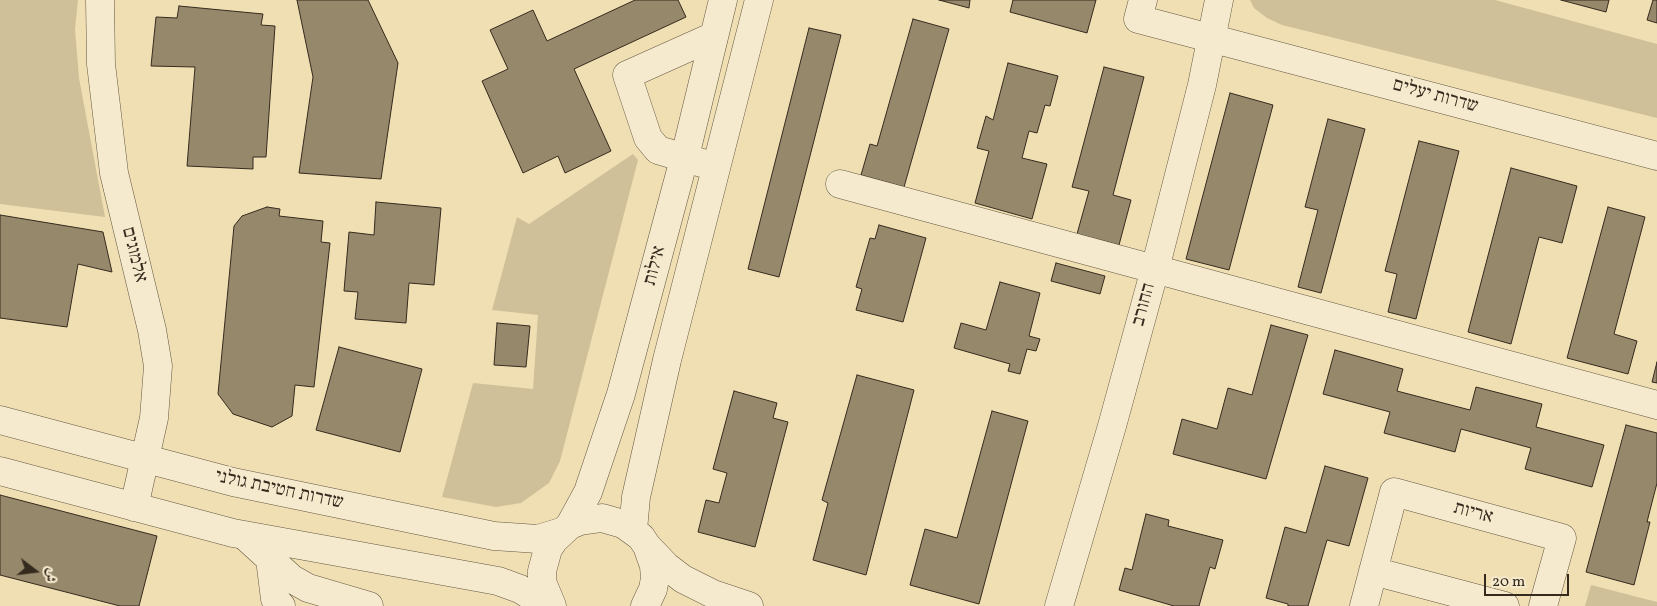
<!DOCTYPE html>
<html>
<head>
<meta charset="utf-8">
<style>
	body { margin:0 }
	#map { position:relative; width:1657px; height:606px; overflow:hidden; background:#f0dfb2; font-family:Vollkorn,Amiri,serif }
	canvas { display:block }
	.north { position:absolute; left:10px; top:546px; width:50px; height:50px; -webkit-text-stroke:4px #f5eacd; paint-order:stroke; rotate:105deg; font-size:14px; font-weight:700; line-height:20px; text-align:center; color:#352a1e }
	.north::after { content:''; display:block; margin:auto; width:18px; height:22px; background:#352a1e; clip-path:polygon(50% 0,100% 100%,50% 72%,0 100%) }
	.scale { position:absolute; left:1484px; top:574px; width:85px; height:22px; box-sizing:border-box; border:2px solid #352a1e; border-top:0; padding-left:6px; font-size:15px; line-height:18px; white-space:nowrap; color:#352a1e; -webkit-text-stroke:4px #f5eacd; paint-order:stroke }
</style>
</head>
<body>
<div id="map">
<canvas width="1657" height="606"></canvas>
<div class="north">ش</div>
<div class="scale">20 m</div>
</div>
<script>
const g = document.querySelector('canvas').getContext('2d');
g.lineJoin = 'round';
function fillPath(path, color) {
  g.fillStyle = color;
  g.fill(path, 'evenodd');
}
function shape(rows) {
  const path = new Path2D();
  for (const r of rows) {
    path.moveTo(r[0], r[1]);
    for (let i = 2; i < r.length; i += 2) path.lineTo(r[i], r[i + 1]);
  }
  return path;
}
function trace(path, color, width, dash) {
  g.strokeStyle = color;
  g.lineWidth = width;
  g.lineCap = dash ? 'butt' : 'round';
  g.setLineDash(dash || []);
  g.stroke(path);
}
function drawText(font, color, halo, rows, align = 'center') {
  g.font = font + ' Vollkorn,"Frank Ruhl Libre",serif';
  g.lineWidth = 4.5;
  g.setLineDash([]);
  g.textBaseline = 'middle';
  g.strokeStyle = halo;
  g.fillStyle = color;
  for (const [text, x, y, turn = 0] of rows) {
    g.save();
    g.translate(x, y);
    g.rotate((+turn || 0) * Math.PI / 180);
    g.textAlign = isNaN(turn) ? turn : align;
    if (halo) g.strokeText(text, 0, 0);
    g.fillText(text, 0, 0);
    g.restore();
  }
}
const green = shape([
	[0,0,78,0,75,29,79,78,105,217,0,204],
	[1250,0,1495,0,1657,44,1657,118,1282,25,1267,18,1254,8],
	[633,154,638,160,560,461,549,483,521,503,496,507,442,497,473,383,533,389,538,315,492,310,517,217,529,224],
	[1591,585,1657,602,1657,606,1585,606]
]);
const building = shape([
	[297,0,368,0,398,63,381,179,299,173,313,77,297,0],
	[635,0,678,0,686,17,574,69,611,151,565,173,558,156,523,173,482,81,508,69,490,30,533,10,547,41,635,0],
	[939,0,970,0,969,8,939,0],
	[1013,0,1096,0,1087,33,1010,12,1013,0],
	[1561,0,1609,0,1606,12,1561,0],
	[1653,0,1657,0,1657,23,1647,20,1653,0],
	[179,6,263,14,261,25,275,26,266,157,253,157,253,169,187,166,195,67,151,66,156,17,177,18,179,6],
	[913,19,949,29,904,187,861,175,870,144,877,146,913,19],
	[809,28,841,35,779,277,748,269,809,28],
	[1008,63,1058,76,1050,106,1045,105,1037,133,1029,131,1022,158,1047,164,1032,219,975,203,989,151,977,148,986,116,993,120,1008,63],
	[1104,67,1144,77,1113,195,1131,200,1119,245,1077,234,1089,191,1072,187,1104,67],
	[1230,93,1273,105,1229,270,1186,259,1230,93],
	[1328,119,1365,129,1321,293,1298,287,1318,210,1305,207,1328,119],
	[1419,141,1459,151,1416,319,1388,312,1397,274,1385,271,1419,141],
	[1511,168,1577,186,1562,243,1539,237,1511,344,1468,332,1511,168],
	[376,202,441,208,434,285,409,283,406,323,355,319,358,292,344,291,349,232,374,235,376,202],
	[267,207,280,209,279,216,323,221,321,242,330,243,314,387,295,385,292,416,272,427,233,414,218,394,234,226,242,216,267,207],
	[1608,207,1645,217,1614,334,1637,341,1628,374,1567,358,1608,207],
	[0,215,103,232,112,272,78,264,67,327,0,318,0,215],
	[879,225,926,238,903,322,856,310,862,289,856,287,870,238,875,239,879,225],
	[1056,263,1105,276,1100,294,1051,281,1056,263],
	[1000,282,1040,293,1029,336,1040,339,1036,351,1027,349,1020,374,1008,371,1010,364,954,348,961,323,986,330,1000,282],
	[497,323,530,326,526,367,494,365,497,323],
	[1271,325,1308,335,1266,479,1173,454,1182,419,1217,429,1228,388,1252,395,1271,325],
	[339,347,422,369,400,452,316,430,339,347],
	[1335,350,1403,369,1397,391,1470,410,1476,387,1542,404,1536,427,1604,445,1592,487,1525,469,1531,448,1461,429,1455,452,1384,433,1390,412,1323,394,1335,350],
	[1657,362,1657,383,1652,382,1657,362],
	[857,375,914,390,866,575,813,560,828,503,822,500,857,375],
	[734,391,777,403,773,418,788,422,755,547,698,532,706,500,719,503,727,473,713,469,734,391],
	[992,411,1028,421,979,604,910,585,925,529,957,538,992,411],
	[1626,425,1657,433,1657,483,1647,522,1650,522,1634,585,1586,572,1626,425],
	[1325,466,1368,478,1349,546,1327,540,1308,606,1288,606,1288,604,1266,598,1285,527,1306,533,1325,466],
	[0,495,157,536,139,606,120,606,0,575,0,495],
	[1146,514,1169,520,1168,526,1223,540,1215,569,1210,567,1199,606,1174,606,1119,590,1125,568,1132,570,1146,514]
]);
const minor = shape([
	[100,0,101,64,114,173,152,330,158,366,154,418,134,507],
	[1143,0,1138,19,1657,156],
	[702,163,658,150,648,138,627,75,714,36],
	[840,184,1657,405],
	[0,420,233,482,494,536,538,539,561,532],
	[0,471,233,533,498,581,520,589,547,606],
	[570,525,588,492,621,394,688,144,723,0],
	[633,530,636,497,667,360,759,0],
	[245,536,292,579,308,588,369,606],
	[647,546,666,566,683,579,713,594,749,606],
	[270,559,275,599,281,606],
	[1373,571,1505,606],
	[552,606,542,582,542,571,548,549,554,540,570,525,580,521,602,518,623,524,641,537,647,546,654,566,655,578,653,589,645,606],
	[1059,606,1112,426,1155,269,1202,85,1219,0],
	[1364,606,1394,492,1562,538,1543,606]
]);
const streetNames = [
	["שדרות יעלים",1435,97,15],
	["אלמוגים",133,255,76],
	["אילות",656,266,-75],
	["החורב",1145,305,-75],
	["שדרות חטיבת גולני",279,491,12],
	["אריות",1473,514,15]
];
fillPath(green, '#d0c099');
fillPath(building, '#96886b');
trace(building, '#352a1e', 1);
trace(minor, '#645743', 29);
trace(minor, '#f5eacd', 28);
drawText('19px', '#352a1e', '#f5eacd', streetNames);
</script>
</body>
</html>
